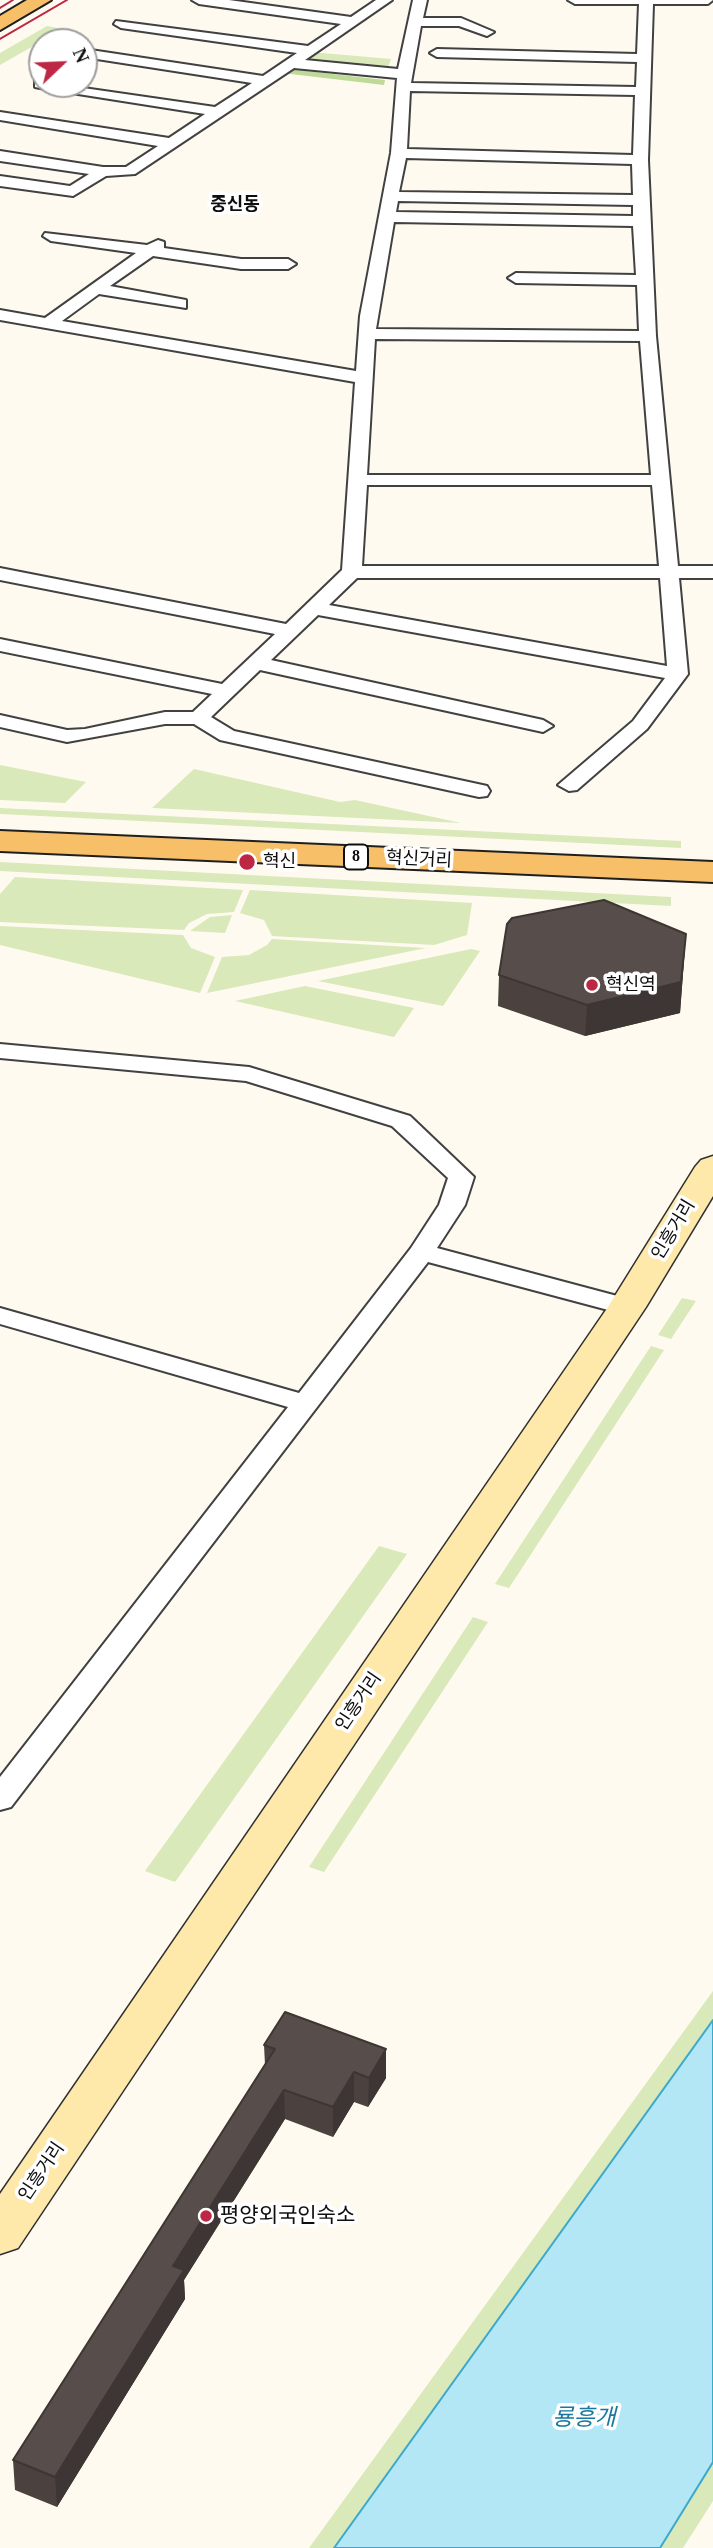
<!DOCTYPE html>
<html>
<head>
<meta charset="utf-8">
<style>
	body { margin:0 }
	#map { position:relative; width:713px; height:2548px; overflow:hidden; background:#fffaef; font-family:"Times New Roman",serif }
	canvas { display:block }
	.north { position:absolute; left:28px; top:28px; width:70px; height:70px; box-sizing:border-box; background:#fff; border:2px solid #9f9f9f; border-radius:50%; rotate:67deg; font-size:19px; font-weight:700; line-height:28px; text-align:center; color:#0e0e0e }
	.north::after { content:''; display:block; margin:auto; width:24px; height:32px; background:#bd2744; clip-path:polygon(50% 0,100% 100%,50% 72%,0 100%) }
</style>
</head>
<body>
<div id="map">
<canvas width="713" height="2548"></canvas>
<div class="north">N</div>
</div>
<script>
const g = document.querySelector('canvas').getContext('2d');
g.lineJoin = 'round';
function fillPath(path, color) {
  g.fillStyle = color;
  g.fill(path, 'evenodd');
}
function shape(rows) {
  const path = new Path2D();
  for (const r of rows) {
    path.moveTo(r[0], r[1]);
    for (let i = 2; i < r.length; i += 2) path.lineTo(r[i], r[i + 1]);
  }
  return path;
}
function trace(path, color, width, dash) {
  g.strokeStyle = color;
  g.lineWidth = width;
  g.lineCap = dash ? 'butt' : 'round';
  g.setLineDash(dash || []);
  g.stroke(path);
}
function drawText(font, color, halo, rows, align = 'center') {
  g.font = font + ' "Times New Roman","Noto Sans KR",serif';
  g.lineWidth = 7;
  g.setLineDash([]);
  g.textBaseline = 'middle';
  g.strokeStyle = halo;
  g.fillStyle = color;
  for (const [text, x, y, turn = 0] of rows) {
    g.save();
    g.translate(x, y);
    g.rotate((+turn || 0) * Math.PI / 180);
    g.textAlign = isNaN(turn) ? turn : align;
    if (halo) g.strokeText(text, 0, 0);
    g.fillText(text, 0, 0);
    g.restore();
  }
}
const green = shape([
	[47,26,63,29,0,65,0,53],
	[311,52,391,59,387,70,296,63],
	[0,765,86,782,65,803,0,800],
	[194,769,340,802,355,800,461,823,152,808],
	[0,808,681,841,681,848,0,814],
	[0,862,671,897,671,906,0,871],
	[15,877,243,890,234,912,207,914,189,923,184,930,0,922,0,894],
	[250,890,472,903,467,935,434,945,272,936,264,920,240,913],
	[232,915,225,933,190,931,210,917],
	[0,926,183,935,191,948,215,957,200,993,0,945],
	[272,939,426,948,207,993,222,957,249,955,267,945],
	[471,949,480,951,443,1006,318,981],
	[305,986,414,1008,394,1037,235,1001],
	[682,1298,696,1301,671,1339,658,1335],
	[651,1346,664,1350,509,1588,495,1584],
	[379,1546,407,1554,175,1882,145,1871],
	[473,1617,488,1622,324,1872,309,1867],
	[713,1991,713,2020,334,2548,309,2548],
	[713,2462,713,2501,683,2548,660,2548]
]);
const forest = shape([
	[289,69,385,80,384,85,282,73]
]);
const water = shape([
	[713,2020,713,2462,660,2548,334,2548,713,2020]
]);
const street = shape([
	[192,0,229,0,351,17,376,0,392,0,305,60,398,69,413,0,427,0,423,18,461,18,494,32,487,36,459,26,421,26,411,83,636,87,637,62,437,57,430,53,437,49,637,54,639,4,575,4,568,0,713,0,708,4,653,4,648,160,656,336,678,566,713,566,713,578,679,578,688,674,647,729,577,790,569,791,558,785,633,721,665,678,318,615,271,660,543,720,553,726,543,732,260,670,211,717,234,731,487,786,490,791,487,796,479,797,220,740,194,724,165,724,67,742,0,727,0,715,67,730,85,729,165,712,193,712,212,694,0,651,0,639,222,684,275,634,0,580,0,568,286,624,342,570,355,382,0,320,0,310,45,318,136,253,51,241,43,236,45,233,147,245,158,240,164,242,164,248,241,259,288,259,296,264,288,269,241,269,153,256,110,286,186,300,186,308,99,294,62,321,356,371,360,316,391,153,397,78,294,68,135,174,106,176,73,196,0,186,0,176,70,186,89,174,0,161,0,151,103,167,126,167,158,146,0,120,0,112,169,138,205,114,40,88,35,87,35,81,215,107,252,83,84,57,84,49,263,76,297,53,121,28,114,24,116,21,308,46,341,24,199,4,192,0],
	[410,91,635,95,633,155,407,149,410,91],
	[406,158,632,164,633,195,399,192,406,158],
	[398,201,633,205,633,216,396,212,398,201],
	[394,222,633,226,636,275,516,273,508,278,516,283,637,285,639,331,376,329,394,222],
	[375,339,640,341,651,475,367,475,375,339],
	[367,485,652,485,659,566,362,566,367,485],
	[357,578,660,578,667,666,329,605,357,578],
	[0,1044,249,1067,410,1116,474,1177,465,1205,437,1248,636,1301,640,1307,636,1313,627,1315,428,1262,11,1807,0,1810,0,1777,288,1407,0,1324,0,1308,299,1393,411,1248,439,1205,448,1178,392,1126,246,1081,0,1058,0,1044]
]);
const secondary = shape([
	[713,1156,713,1196,646,1307,18,2248,0,2254,0,2194,608,1307,695,1167,701,1160,713,1156]
]);
const primary = shape([
	[27,0,51,0,0,30,0,16,27,0],
	[0,831,713,862,713,882,0,851,0,831]
]);
const tram = shape([
	[0,8,13,0],
	[0,39,67,0]
]);
const wall = shape([
	[686,934,680,1013,585,1036,498,1006,499,975],
	[264,2045,386,2078,368,2107,354,2102,333,2137,285,2119,184,2280,185,2299,57,2507,15,2490,13,2460,265,2065]
]);
const shadedWall = shape([
	[686,934,680,1013,585,1036,587,1005],
	[386,2049,386,2078,368,2107,369,2078],
	[354,2072,354,2102,333,2137,333,2107],
	[284,2090,285,2119,184,2280,185,2299,57,2507,55,2477,173,2266]
]);
const building = shape([
	[604,900,686,934,681,982,587,1005,499,975,507,924,512,918,604,900],
	[285,2012,386,2049,369,2078,354,2072,333,2107,284,2090,173,2266,184,2270,55,2477,13,2460,275,2049,264,2045,285,2012]
]);
const markers = [
	[247,862,9,"#bd2744"],
	[592,985,7,"#bd2744"],
	[206,2216,7,"#bd2744"]
];
const shields = [
	[356,857,24]
];
const shieldNames = [
	["8",356,857]
];
const farQuarternames = [
	["중신동",235,205]
];
const streetNames = [
	["혁신거리",419,860,3],
	["인흥거리",674,1230,-59],
	["인흥거리",359,1702,-56],
	["인흥거리",42,2172,-56]
];
const poiNames = [
	["혁신",263,862],
	["혁신역",606,985]
];
const nearPoinames = [
	["평양외국인숙소",220,2216]
];
const nearWaternames = [
	["룡흥개",584,2419]
];
fillPath(green, '#d9e9b9');
fillPath(forest, '#bfda98');
fillPath(water, '#b4e7f6');
trace(water, '#3ca8cc', 2);
trace(street, '#414141', 4);
trace(secondary, '#303030', 3);
trace(primary, '#1f1f1f', 4);
fillPath(street, '#fff');
fillPath(secondary, '#fee9ab');
fillPath(primary, '#f7bf67');
trace(tram, '#bd2744', 2);
fillPath(wall, '#4b4240');
fillPath(shadedWall, '#3d3634');
fillPath(building, '#574d4a');
trace(building, '#3d3634', 2);
for (const [x, y, r, color] of markers) {
  const dot = new Path2D();
  dot.arc(x, y, r, 0, 2 * Math.PI);
  g.fillStyle = color;
  g.fill(dot);
  trace(dot, '#fff', 2.5);
}
for (const [x, y, w] of shields) {
  const box = new Path2D();
  box.roundRect(x - w / 2, y - 12.5, w, 25, 5);
  g.fillStyle = '#fff';
  g.fill(box);
  trace(box, '#0e0e0e', 2);
}
drawText('bold 16px', '#0e0e0e', null, shieldNames);
drawText('bold 18px', '#0e0e0e', '#fff', farQuarternames);
drawText('18px', '#0e0e0e', '#fff', streetNames);
drawText('18px', '#0e0e0e', '#fff', poiNames, 'left');
drawText('21px', '#0e0e0e', '#fff', nearPoinames, 'left');
drawText('italic 23px', '#18789f', '#fff', nearWaternames);
</script>
</body>
</html>
